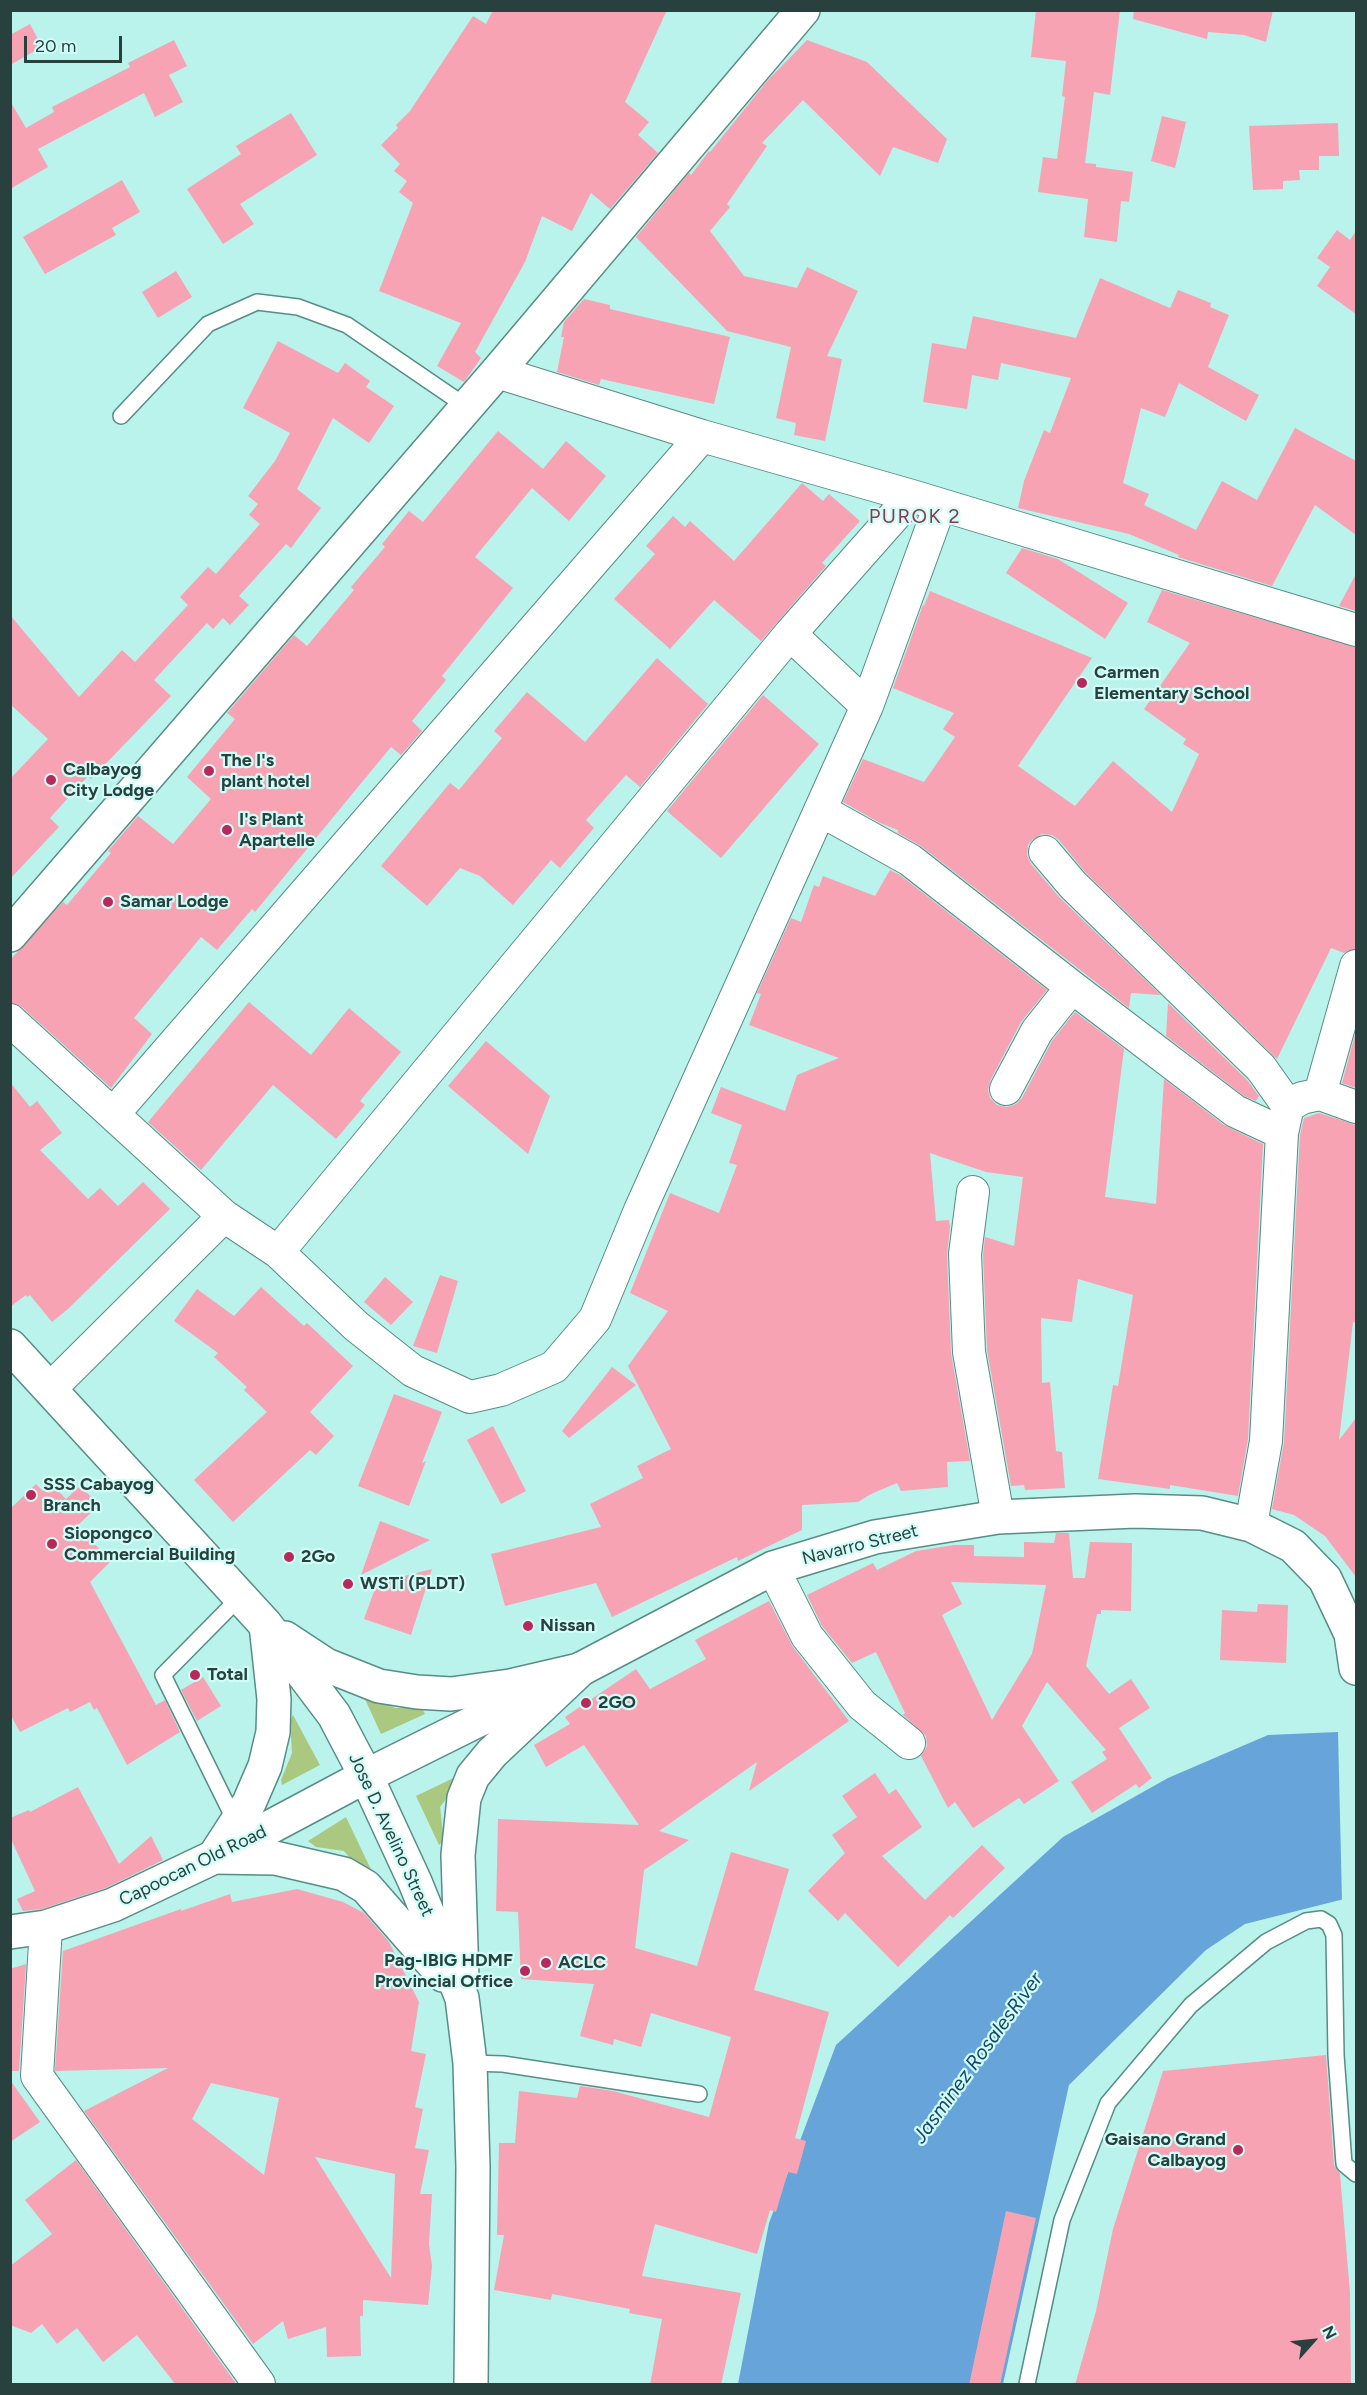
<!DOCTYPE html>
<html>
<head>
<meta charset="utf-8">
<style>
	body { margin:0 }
	#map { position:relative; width:1367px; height:2395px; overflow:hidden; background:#b9f3eb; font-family:Figtree,sans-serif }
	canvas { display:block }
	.frame { position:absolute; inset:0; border:12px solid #29413e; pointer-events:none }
	.north { position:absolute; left:1283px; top:2311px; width:60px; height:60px; -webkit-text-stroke:4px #d0fdf7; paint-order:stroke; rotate:63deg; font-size:16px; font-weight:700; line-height:24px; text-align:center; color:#29413e }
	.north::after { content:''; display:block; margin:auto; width:21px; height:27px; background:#29413e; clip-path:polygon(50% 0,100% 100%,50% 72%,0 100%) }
	.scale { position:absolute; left:24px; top:36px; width:98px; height:27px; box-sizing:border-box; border:3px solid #29413e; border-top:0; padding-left:8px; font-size:18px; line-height:21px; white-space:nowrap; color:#29413e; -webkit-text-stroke:4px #d0fdf7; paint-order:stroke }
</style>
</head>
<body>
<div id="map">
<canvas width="1367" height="2395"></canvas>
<div class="frame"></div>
<div class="north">N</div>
<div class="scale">20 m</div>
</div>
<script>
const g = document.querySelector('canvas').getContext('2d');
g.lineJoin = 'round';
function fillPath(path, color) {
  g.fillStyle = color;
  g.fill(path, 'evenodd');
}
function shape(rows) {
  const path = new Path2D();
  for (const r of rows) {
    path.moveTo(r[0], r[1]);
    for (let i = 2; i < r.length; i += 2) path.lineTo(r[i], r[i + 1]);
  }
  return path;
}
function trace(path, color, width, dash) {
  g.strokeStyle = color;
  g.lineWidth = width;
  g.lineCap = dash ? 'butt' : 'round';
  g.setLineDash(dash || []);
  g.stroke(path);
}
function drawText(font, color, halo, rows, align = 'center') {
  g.font = font + ' Figtree,sans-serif';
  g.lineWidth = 4.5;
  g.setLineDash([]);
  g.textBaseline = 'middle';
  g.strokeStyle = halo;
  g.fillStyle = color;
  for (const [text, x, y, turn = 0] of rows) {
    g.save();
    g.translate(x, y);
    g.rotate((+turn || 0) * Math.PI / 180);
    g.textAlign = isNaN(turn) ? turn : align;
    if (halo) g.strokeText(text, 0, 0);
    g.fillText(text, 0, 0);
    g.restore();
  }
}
const green = shape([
	[370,1696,395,1708,422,1708,425,1714,381,1734,364,1697],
	[293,1715,320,1765,282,1785,281,1780,292,1753,290,1721],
	[458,1776,458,1783,440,1807,444,1841,439,1845,416,1796],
	[346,1817,376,1880,368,1880,344,1851,316,1847,308,1841]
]);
const water = shape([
	[1338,1732,1356,1737,1356,1896,1245,1924,1206,1950,1069,2085,1003,2384,738,2384,769,2223,836,2045,1063,1837,1168,1778,1268,1735]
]);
const pier = shape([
	[1338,1732,1356,1734,1356,1899,1352,1900,1342,1901]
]);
const building = shape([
	[493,10,667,10,625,102,649,122,638,135,658,153,610,209,591,193,572,231,542,216,525,262,475,352,481,358,464,382,437,366,461,323,379,291,413,203,399,192,407,181,394,171,400,164,381,145,398,128,396,125,410,111,473,16,486,24],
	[1036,10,1120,10,1110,95,1094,92,1085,163,1096,164,1096,167,1133,172,1129,202,1121,201,1117,242,1084,237,1088,199,1038,192,1043,157,1057,159,1065,97,1062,96,1066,61,1031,57],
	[1134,10,1273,10,1266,42,1244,35,1208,32,1207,39,1133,19],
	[30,24,42,47,10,65,10,35],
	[174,40,187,66,169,75,183,102,155,117,144,93,38,149,48,167,10,189,10,101,26,128,54,112,52,107,130,67,128,63],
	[807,40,867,62,947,139,938,163,893,147,880,176,803,100,762,143,767,146,727,204,730,207,710,231,744,276,797,288,807,267,858,291,827,356,842,359,825,441,794,435,796,423,776,418,791,347,727,331,636,237,689,173,691,175,709,151,710,152,768,80],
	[291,113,317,155,240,204,254,224,223,244,187,189,241,154,236,146],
	[1162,116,1186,122,1175,168,1151,161],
	[1338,123,1339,156,1319,156,1319,170,1299,170,1300,180,1283,181,1283,189,1253,190,1249,126],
	[122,180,140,212,112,228,116,235,45,274,23,237],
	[1337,230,1350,240,1356,231,1356,314,1317,286,1330,267,1317,258],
	[176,271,192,297,158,318,142,292],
	[1100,278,1170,308,1178,290,1211,303,1210,307,1229,315,1208,367,1259,395,1246,421,1179,383,1165,417,1141,408,1123,483,1149,494,1144,505,1196,530,1222,481,1257,500,1295,428,1356,461,1356,535,1315,505,1272,586,1178,557,1179,555,1129,534,1018,508,1024,481,1044,430,1050,433,1071,378,1001,363,998,380,972,375,967,409,923,402,932,343,966,349,973,316,1076,338],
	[584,299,610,305,610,309,730,337,714,404,601,379,599,385,557,372,564,337,561,337,564,322],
	[278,341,338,373,345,363,370,381,366,387,394,406,369,443,333,418,297,489,321,508,291,548,286,544,239,596,249,605,230,625,223,618,213,629,207,623,154,680,171,696,91,779,88,776,50,818,59,827,10,879,10,779,48,739,10,704,10,615,79,697,122,650,135,662,188,605,180,597,208,567,216,574,260,524,249,515,258,504,248,496,275,461,290,433,243,408],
	[498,431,543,469,566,441,606,476,569,521,532,488,475,557,513,588,442,676,446,680,412,721,422,731,401,755,391,747,255,912,252,909,217,950,201,937,134,1018,152,1034,111,1088,22,1007,10,1002,10,960,63,902,67,905,111,853,108,851,138,816,173,844,211,799,187,777,235,719,227,713,294,635,307,646,354,590,351,587,385,547,382,544,409,511,423,522],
	[802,483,823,501,829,494,860,521,822,563,826,566,761,641,714,600,670,649,614,599,655,554,646,546,673,516,685,527,690,521,734,561],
	[1022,548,1058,559,1128,603,1105,639,1006,573],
	[1356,574,1356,611,1339,606],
	[1162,590,1356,647,1356,949,1344,953,1331,948,1277,1059,1086,873,1059,840,1052,835,1042,834,1033,839,1028,845,1027,855,1031,864,1060,898,1161,995,1131,993,1129,1008,921,846,898,833,898,830,880,823,843,802,863,759,924,782,955,737,943,729,954,713,893,688,923,605,924,606,930,591,1092,658,1018,766,1075,806,1113,761,1172,812,1199,754,1183,744,1186,739,1144,709,1190,643,1147,622],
	[657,658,708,704,640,787,626,775,586,820,594,828,560,868,551,860,513,905,480,876,460,868,427,906,381,866,450,783,459,790,502,738,494,731,527,692,585,742],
	[763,695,819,744,721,858,667,811],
	[890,870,900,875,1047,990,1021,1022,990,1081,988,1090,990,1098,997,1105,1007,1107,1016,1104,1022,1098,1052,1041,1075,1012,1124,1049,1105,1197,1156,1204,1164,1079,1224,1125,1263,1144,1248,1439,1238,1496,1170,1485,1170,1489,1098,1479,1113,1385,1118,1386,1133,1295,1078,1279,1072,1322,1041,1318,1042,1383,1050,1382,1056,1451,1062,1452,1065,1488,1025,1490,1024,1485,1011,1486,987,1350,983,1255,985,1237,1014,1246,1023,1177,986,1172,930,1153,936,1221,949,1220,950,1227,947,1255,951,1353,970,1461,947,1462,948,1487,901,1491,897,1483,871,1494,858,1502,802,1505,802,1530,738,1561,737,1557,612,1617,596,1583,505,1606,491,1554,601,1527,590,1504,643,1478,637,1466,671,1449,628,1366,668,1311,630,1293,670,1193,719,1213,737,1165,729,1163,742,1125,711,1113,721,1087,785,1111,797,1075,839,1058,749,1025,761,994,757,993,791,918,801,922,814,885,819,887,823,876,875,896],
	[249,1002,311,1055,349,1008,401,1052,360,1101,365,1105,336,1139,273,1085,201,1170,148,1122],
	[1168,1003,1247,1080,1259,1096,1256,1101,1244,1096,1166,1036],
	[1356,1031,1356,1088,1342,1083],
	[486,1041,550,1096,528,1154,448,1086],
	[10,1082,30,1107,37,1101,62,1133,40,1150,88,1199,100,1188,118,1206,143,1182,170,1209,68,1309,52,1322,30,1295,27,1297,26,1295,10,1307],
	[1319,1113,1356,1125,1356,1323,1353,1322,1339,1440,1356,1418,1356,1577,1325,1536,1294,1515,1272,1509,1284,1442,1300,1135,1304,1118],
	[440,1275,458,1281,437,1353,413,1346],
	[385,1277,413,1302,391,1325,364,1302],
	[261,1287,304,1326,307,1323,353,1366,310,1412,334,1436,316,1455,310,1450,233,1522,194,1480,267,1412,244,1390,247,1387,214,1357,218,1353,174,1321,197,1289,234,1316],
	[612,1367,636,1385,569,1438,562,1431],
	[394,1394,442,1412,422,1463,426,1461,409,1506,358,1486],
	[493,1426,526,1491,501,1504,467,1440],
	[51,1483,66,1499,80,1486,99,1505,77,1526,111,1561,90,1582,156,1705,165,1700,180,1732,127,1765,97,1708,94,1710,90,1702,70,1712,68,1708,20,1732,10,1714,10,1509,36,1484,43,1491],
	[380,1521,430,1540,361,1575],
	[1056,1533,1069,1533,1073,1578,1085,1578,1090,1542,1132,1543,1131,1611,1101,1610,1101,1614,1097,1614,1086,1666,1109,1694,1131,1679,1150,1708,1119,1728,1152,1778,1139,1788,1136,1784,1092,1813,1071,1782,1107,1759,1102,1752,1106,1750,1047,1682,1022,1726,1059,1781,1024,1804,1019,1798,973,1828,955,1802,948,1808,921,1756,927,1746,926,1736,903,1715,905,1713,876,1652,852,1663,822,1626,807,1595,873,1563,877,1570,916,1551,954,1545,974,1545,974,1556,1024,1557,1024,1542,1054,1543],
	[951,1582,1046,1585,1032,1654,992,1720,942,1615,962,1604],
	[432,1569,411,1635,364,1619,377,1583],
	[769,1601,793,1647,849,1721,749,1791,757,1762,659,1831,689,1840,644,1870,635,1948,697,1966,731,1852,789,1869,754,1990,829,2012,795,2138,806,2141,797,2174,788,2172,776,2212,770,2210,757,2254,655,2224,642,2276,741,2293,721,2385,650,2385,662,2319,629,2313,630,2309,552,2294,551,2300,494,2290,504,2235,497,2235,499,2143,515,2143,519,2091,577,2098,580,2086,613,2091,709,2117,731,2037,651,2013,641,2047,614,2039,613,2045,580,2036,594,1984,521,1979,518,1912,496,1911,498,1819,639,1825,584,1745,546,1767,534,1745,570,1724,565,1717,636,1669,650,1689,706,1659,695,1640],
	[1258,1604,1288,1605,1286,1663,1220,1660,1222,1610,1257,1612],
	[203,1677,221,1706,197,1721,181,1690],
	[875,1773,889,1794,896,1789,922,1827,882,1856,925,1900,982,1845,1005,1868,953,1918,950,1915,898,1967,845,1913,838,1921,808,1891,845,1853,832,1835,857,1817,842,1796],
	[78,1787,119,1864,151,1836,163,1860,106,1888,42,1909,23,1911,17,1899,35,1891,10,1837,10,1818,29,1810,30,1812],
	[297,1889,343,1902,364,1913,389,1942,419,2002,411,2051,426,2054,415,2107,423,2109,415,2148,429,2150,420,2194,432,2194,429,2244,432,2266,428,2305,363,2300,363,2316,360,2316,361,2356,327,2357,326,2327,288,2339,283,2321,253,2344,84,2111,168,2068,55,2071,63,1951,181,1909,181,1911,230,1894,232,1902],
	[211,2083,279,2098,264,2175,192,2119],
	[315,2157,395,2174,391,2278],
	[26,1964,19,2071,10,2071,10,1969],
	[1326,2055,1334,2165,1340,2174,1350,2293,1351,2385,1075,2385,1096,2311,1113,2229,1163,2071],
	[10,2080,40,2122,10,2142],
	[76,2160,237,2385,176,2385,137,2335,103,2362,77,2328,57,2344,42,2324,31,2333,10,2325,10,2266,52,2234,25,2200],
	[1006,2211,1036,2218,1000,2385,969,2385]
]);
const service = shape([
	[121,416,208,324,257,302,298,307,347,325,467,407],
	[236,1823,163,1675,240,1597],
	[470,2063,503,2064,699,2094],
	[1027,2384,1062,2220,1108,2103,1191,2005,1266,1942,1306,1921,1321,1919,1329,1924,1334,1935,1336,2055,1344,2164,1356,2174]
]);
const minor = shape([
	[497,372,702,436,912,496,1356,630],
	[867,706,940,505],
	[820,810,910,860,1072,987,1235,1111,1282,1133],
	[1045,852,1073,885,1261,1068,1288,1106],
	[1356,966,1320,1094,1356,1107],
	[10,1020,224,1216,278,1252,356,1326,413,1371,470,1397,501,1390,554,1367,595,1319,641,1208,867,706,790,634],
	[1006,1089,1037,1031,1072,987],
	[114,1113,702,436],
	[973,1192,965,1254,969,1352,998,1517],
	[278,1252,790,634,912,496],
	[50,1389,224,1216],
	[1251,1525,1266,1441,1282,1133,1288,1106,1302,1098,1320,1094],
	[773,1568,807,1636,862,1705,909,1743],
	[46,1927,37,2076,259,2384]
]);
const tertiary = shape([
	[10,935,497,372,803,10],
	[10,1932,46,1927,113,1905,214,1857,366,1776,581,1669,773,1568,875,1537,998,1517,1135,1511,1202,1513,1251,1525,1293,1546,1325,1579,1351,1634,1356,1668]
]);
const secondary = shape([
	[10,1346,266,1625,334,1715,366,1776,415,1882,462,1998,470,2063,473,2167,471,2384],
	[285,1638,326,1665,379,1686,417,1692,451,1694,510,1686,579,1670],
	[214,1857,275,1858,344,1874,366,1887,443,1975],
	[214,1857,249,1803,265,1766,273,1732,274,1699,266,1625],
	[462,1978,458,1855,464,1798,473,1776,492,1753,581,1669]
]);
const markers = [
	[1082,683,6,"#b82959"],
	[209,771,6,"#b82959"],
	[51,780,6,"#b82959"],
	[227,830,6,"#b82959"],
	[108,902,6,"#b82959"],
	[31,1495,6,"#b82959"],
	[52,1544,6,"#b82959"],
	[289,1557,6,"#b82959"],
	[348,1584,6,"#b82959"],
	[528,1626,6,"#b82959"],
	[195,1675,6,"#b82959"],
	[586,1703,6,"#b82959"],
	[546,1963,6,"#b82959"],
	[525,1971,6,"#b82959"],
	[1238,2150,6,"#b82959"]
];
const poiNames = [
	["Carmen",1094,673],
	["Elementary School",1094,694],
	["The I's",221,761],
	["plant hotel",221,782],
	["Calbayog",63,770],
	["City Lodge",63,791],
	["I's Plant",239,820],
	["Apartelle",239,841],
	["Samar Lodge",120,902],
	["SSS Cabayog",43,1485],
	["Branch",43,1506],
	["Siopongco",64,1534],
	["Commercial Building",64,1555],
	["2Go",301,1557],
	["WSTi (PLDT)",360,1584],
	["Nissan",540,1626],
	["Total",207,1675],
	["2GO",598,1703],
	["Pag-IBIG HDMF",513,1961,"right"],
	["Provincial Office",513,1982,"right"],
	["ACLC",558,1963],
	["Gaisano Grand",1226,2140,"right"],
	["Calbayog",1226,2161,"right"]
];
const streetNames = [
	["Navarro Street",860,1545,-14],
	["Jose D. Avelino Street",391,1835,65],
	["Capoocan Old Road",193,1866,-26]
];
const neighbourhoodNames = [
	["PUROK 2",915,517]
];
const waterNames = [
	["Jasminez RosalesRiver",978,2058,-54]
];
fillPath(green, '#abc880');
fillPath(water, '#67a4d9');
fillPath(pier, '#b9f3eb');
fillPath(building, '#f7a3b4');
trace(service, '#568d87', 18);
trace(minor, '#568d87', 34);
trace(tertiary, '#568d87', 36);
trace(secondary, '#568d87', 36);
trace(service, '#fff', 15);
trace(minor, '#fff', 32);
trace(tertiary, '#fff', 33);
trace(secondary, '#fff', 33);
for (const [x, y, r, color] of markers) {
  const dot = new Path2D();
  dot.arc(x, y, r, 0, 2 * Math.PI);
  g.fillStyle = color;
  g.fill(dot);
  trace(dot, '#d0fdf7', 2);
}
drawText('bold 18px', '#29413e', '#d0fdf7', poiNames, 'left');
drawText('18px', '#29413e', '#d0fdf7', streetNames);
g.letterSpacing = '1.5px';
drawText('20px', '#843c4e', '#d0fdf7', neighbourhoodNames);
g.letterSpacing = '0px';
drawText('italic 20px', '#184569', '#d0fdf7', waterNames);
</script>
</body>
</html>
